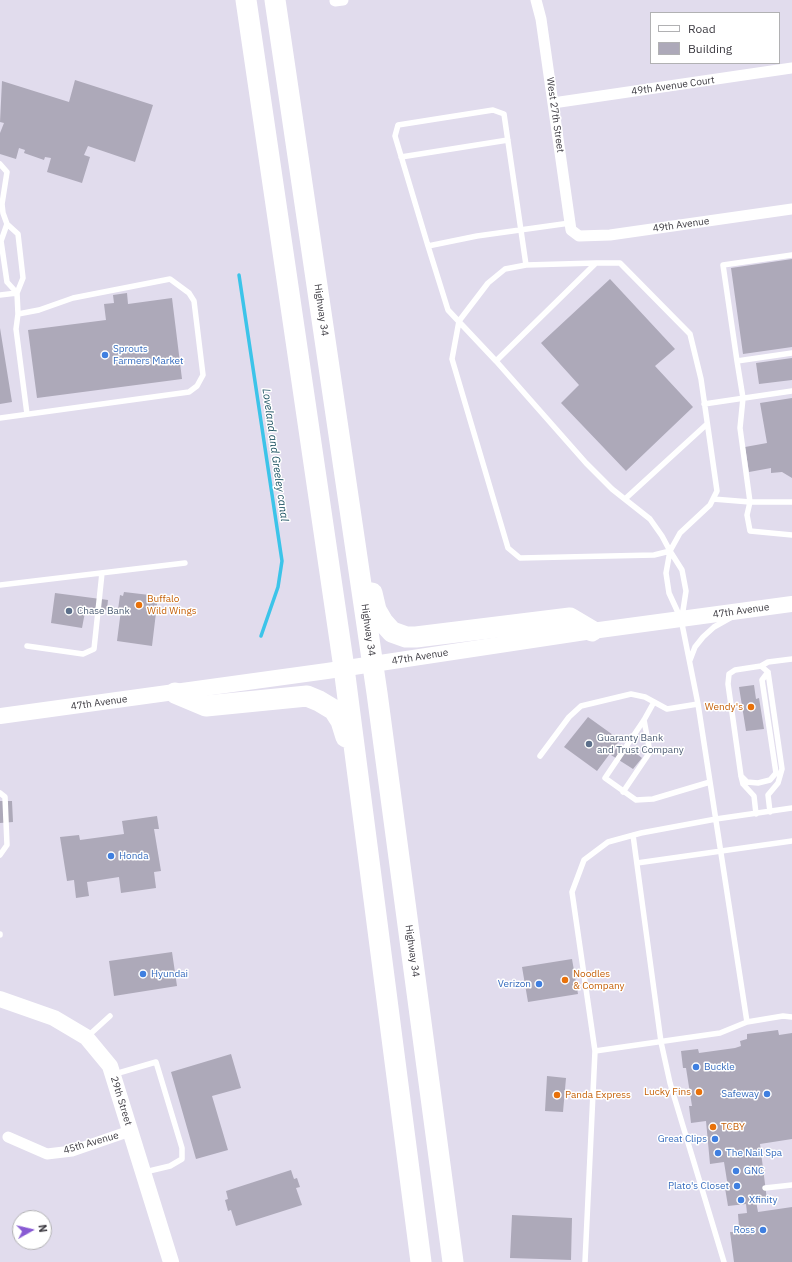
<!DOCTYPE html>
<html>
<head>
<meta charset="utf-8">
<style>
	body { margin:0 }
	#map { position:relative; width:792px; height:1262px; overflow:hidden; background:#e1dced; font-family:"IBM Plex Sans",sans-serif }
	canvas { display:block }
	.legend { position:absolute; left:650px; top:12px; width:130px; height:52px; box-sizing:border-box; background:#fff; border:1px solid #b1b1b3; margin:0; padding:5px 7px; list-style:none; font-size:12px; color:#3d3b42 }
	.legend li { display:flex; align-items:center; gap:8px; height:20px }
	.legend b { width:20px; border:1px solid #b1b1b3 }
	.north { position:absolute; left:12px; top:1210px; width:40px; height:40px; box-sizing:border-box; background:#fff; border:1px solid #b1b1b3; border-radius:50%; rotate:82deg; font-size:11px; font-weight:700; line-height:16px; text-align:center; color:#3d3b42 }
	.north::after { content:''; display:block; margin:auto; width:14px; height:18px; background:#885ad3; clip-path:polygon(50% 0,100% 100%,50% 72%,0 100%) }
</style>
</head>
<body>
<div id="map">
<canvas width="792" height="1262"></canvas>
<ul class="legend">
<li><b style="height:5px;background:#fff"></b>Road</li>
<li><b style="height:11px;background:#ada9b9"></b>Building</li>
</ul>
<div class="north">N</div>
</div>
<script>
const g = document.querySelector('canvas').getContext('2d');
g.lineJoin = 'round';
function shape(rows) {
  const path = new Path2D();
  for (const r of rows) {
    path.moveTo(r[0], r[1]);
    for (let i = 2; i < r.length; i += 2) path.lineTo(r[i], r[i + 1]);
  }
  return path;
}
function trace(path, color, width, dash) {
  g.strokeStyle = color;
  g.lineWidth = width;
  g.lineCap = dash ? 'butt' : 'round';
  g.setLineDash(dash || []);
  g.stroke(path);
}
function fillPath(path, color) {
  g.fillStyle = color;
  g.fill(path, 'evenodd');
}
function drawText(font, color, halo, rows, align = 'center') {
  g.font = font + ' "IBM Plex Sans",sans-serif';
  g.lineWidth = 3;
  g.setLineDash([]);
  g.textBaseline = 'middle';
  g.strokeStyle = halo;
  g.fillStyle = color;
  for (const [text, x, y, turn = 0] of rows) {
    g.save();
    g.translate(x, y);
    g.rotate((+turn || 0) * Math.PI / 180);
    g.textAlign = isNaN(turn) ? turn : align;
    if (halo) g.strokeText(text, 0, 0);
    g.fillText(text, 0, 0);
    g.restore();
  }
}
const stream = shape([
	[239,275,282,561,278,587,261,636]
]);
const building = shape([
	[75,80,153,105,135,162,88,146,84,155,90,157,82,183,47,172,51,158,45,157,44,160,24,153,25,150,19,148,16,159,0,154,0,133,4,123,0,122,2,81,69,102],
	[792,259,792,347,743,354,731,268],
	[610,279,675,349,655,366,693,407,626,471,561,403,579,385,541,343],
	[127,293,128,304,172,298,182,379,37,398,28,330,106,320,104,304,114,303,113,295],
	[0,328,12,402,0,404],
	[792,358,792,380,759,384,756,363],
	[792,398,792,478,782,472,771,473,771,468,749,472,745,447,767,443,760,403],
	[124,592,158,596,152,646,117,641,121,610,118,610,120,595,123,596],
	[55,593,108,600,107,610,86,607,82,628,51,623],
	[754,685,756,699,759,698,764,729,746,731,739,687],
	[588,717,620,740,597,771,564,747],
	[620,744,627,750,629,748,642,758,633,769,611,755],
	[0,801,12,801,13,822,0,823],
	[157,816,159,829,154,829,161,871,154,872,156,888,121,893,119,877,87,882,89,896,76,898,74,880,67,881,60,837,79,835,80,840,124,834,122,821],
	[172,952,177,986,114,996,109,961],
	[572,959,578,994,528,1002,522,967],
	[778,1030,779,1035,792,1033,792,1139,760,1144,767,1200,756,1201,758,1212,792,1207,792,1262,734,1262,730,1232,734,1232,733,1227,739,1227,738,1214,747,1213,746,1204,728,1206,725,1188,728,1187,724,1162,710,1164,706,1121,691,1123,689,1106,692,1106,686,1068,683,1068,681,1051,698,1049,699,1053,735,1048,741,1046,740,1041,747,1039,747,1034],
	[231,1054,241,1088,212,1096,228,1150,196,1159,171,1072],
	[547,1076,566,1078,563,1112,545,1111],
	[291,1170,294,1179,297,1178,300,1187,296,1188,302,1205,236,1226,231,1210,228,1211,225,1200,228,1199,226,1191],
	[512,1215,572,1218,571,1260,510,1258]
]);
const lane = shape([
	[401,157,508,140],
	[0,164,7,172,2,204,3,213,7,224,18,234,23,278,17,293,18,314,16,329,27,414],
	[7,224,1,241,7,282,17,293],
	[428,246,395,136,398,125,493,110,504,114,526,265,596,263],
	[526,265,505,269,488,283,459,321,452,359,508,548,520,558,654,555,670,551],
	[0,295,17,293],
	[792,353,737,361,743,398,740,428,750,502,792,502],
	[496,361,448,310,428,246,477,236,570,223],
	[737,361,723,265,792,255],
	[704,404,792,391],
	[0,418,189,392,197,386,203,375,194,301,189,293,170,279,73,298,39,310,18,314],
	[625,499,707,424],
	[713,499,750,502,747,515,750,531,792,535],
	[0,585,185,563],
	[682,617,686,591,682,570,670,551,662,536,650,519,612,489,586,463,496,361,596,263,620,263,690,334,701,379,717,491,710,505,680,533,670,551,666,573,669,593,681,619,698,704,747,1022],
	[27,646,83,654,94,649,102,573],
	[690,660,695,647,703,637,714,627,730,618],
	[761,666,768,662,792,659],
	[654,702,644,720,605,778,636,800,653,799,710,782],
	[540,756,569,717,581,706,631,694,645,697,667,709,698,704],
	[741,776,747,782,758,783,770,780,776,773,762,680,768,672],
	[623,792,650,752,644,720],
	[0,793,5,797,7,845,0,855],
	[756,814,754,796,743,784,741,776,728,684,729,674,735,670,761,666,768,672,782,769,778,783,768,795,770,812],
	[633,835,661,1042,670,1083,724,1262],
	[637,863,792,841],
	[0,935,0,934],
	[88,1036,110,1016],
	[595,1051,720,1033,747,1022,783,1016,792,1017],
	[115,1074,156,1062,182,1148,182,1159,170,1166,145,1172],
	[765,1188,792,1185],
	[585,1262,595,1051,572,892,584,860,608,842,641,833,716,819,792,808]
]);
const street = shape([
	[536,0,541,19,571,230,579,236,610,235,792,209],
	[335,1,343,0],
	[553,103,792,68],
	[8,1137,47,1154,72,1151,130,1131]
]);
const secondary = shape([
	[0,716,327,671,592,631,792,604],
	[0,999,54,1018,86,1037,110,1066,171,1262]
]);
const highway = shape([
	[246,0,344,668,421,1262],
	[275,0,377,693,453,1262],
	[372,593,376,610,383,622,392,632,406,637,416,637,570,618,592,631],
	[175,693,206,706,307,696,319,701,334,710,341,721,346,737]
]);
const markers = [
	[105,355,4,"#3f7fe0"],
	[139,605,4,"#e8710a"],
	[69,611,4,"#5c6f8a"],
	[751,707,4,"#e8710a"],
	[589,744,4,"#5c6f8a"],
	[111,856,4,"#3f7fe0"],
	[143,974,4,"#3f7fe0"],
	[565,980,4,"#e8710a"],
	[539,984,4,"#3f7fe0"],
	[696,1067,4,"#3f7fe0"],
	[699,1092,4,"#e8710a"],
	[767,1094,4,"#3f7fe0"],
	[557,1095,4,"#e8710a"],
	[713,1127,4,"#e8710a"],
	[715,1139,4,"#3f7fe0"],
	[718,1153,4,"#3f7fe0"],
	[736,1171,4,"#3f7fe0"],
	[737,1186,4,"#3f7fe0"],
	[741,1200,4,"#3f7fe0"],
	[763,1230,4,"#3f7fe0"]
];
const streetNames = [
	["49th Avenue Court",673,86,-8],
	["West 27th Street",555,115,82],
	["49th Avenue",681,225,-8],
	["Highway 34",321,310,82],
	["47th Avenue",741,611,-8],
	["Highway 34",368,630,82],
	["47th Avenue",420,657,-9],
	["47th Avenue",99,703,-8],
	["Highway 34",412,951,82],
	["29th Street",121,1101,73],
	["45th Avenue",91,1143,-16]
];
const shopNames = [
	["Sprouts",113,349],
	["Farmers Market",113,361],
	["Honda",119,856],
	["Hyundai",151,974],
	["Verizon",531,984,"right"],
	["Buckle",704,1067],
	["Safeway",759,1094,"right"],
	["Great Clips",707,1139,"right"],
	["The Nail Spa",726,1153],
	["GNC",744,1171],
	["Plato's Closet",729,1186,"right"],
	["Xfinity",749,1200],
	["Ross",755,1230,"right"]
];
const foodNames = [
	["Buffalo",147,599],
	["Wild Wings",147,611],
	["Wendy's",743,707,"right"],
	["Noodles",573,974],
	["& Company",573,986],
	["Lucky Fins",691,1092,"right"],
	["Panda Express",565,1095],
	["TCBY",721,1127]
];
const serviceNames = [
	["Chase Bank",77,611],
	["Guaranty Bank",597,738],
	["and Trust Company",597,750]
];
const waterNames = [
	["Loveland and Greeley canal",275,455,82]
];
trace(stream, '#3cc4e9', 3.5);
fillPath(building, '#ada9b9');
trace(lane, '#fff', 5.5);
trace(street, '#fff', 11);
trace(secondary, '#fff', 16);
trace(highway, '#fff', 21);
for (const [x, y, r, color] of markers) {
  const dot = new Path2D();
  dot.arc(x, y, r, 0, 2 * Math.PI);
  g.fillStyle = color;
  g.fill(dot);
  trace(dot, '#fff', 1.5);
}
drawText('10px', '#3d3b42', '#fff', streetNames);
drawText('10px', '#366cbe', '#fff', shopNames, 'left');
drawText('10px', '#c56008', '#fff', foodNames, 'left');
drawText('10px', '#4e5e75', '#fff', serviceNames, 'left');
drawText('italic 11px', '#1a5060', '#fff', waterNames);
</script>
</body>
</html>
